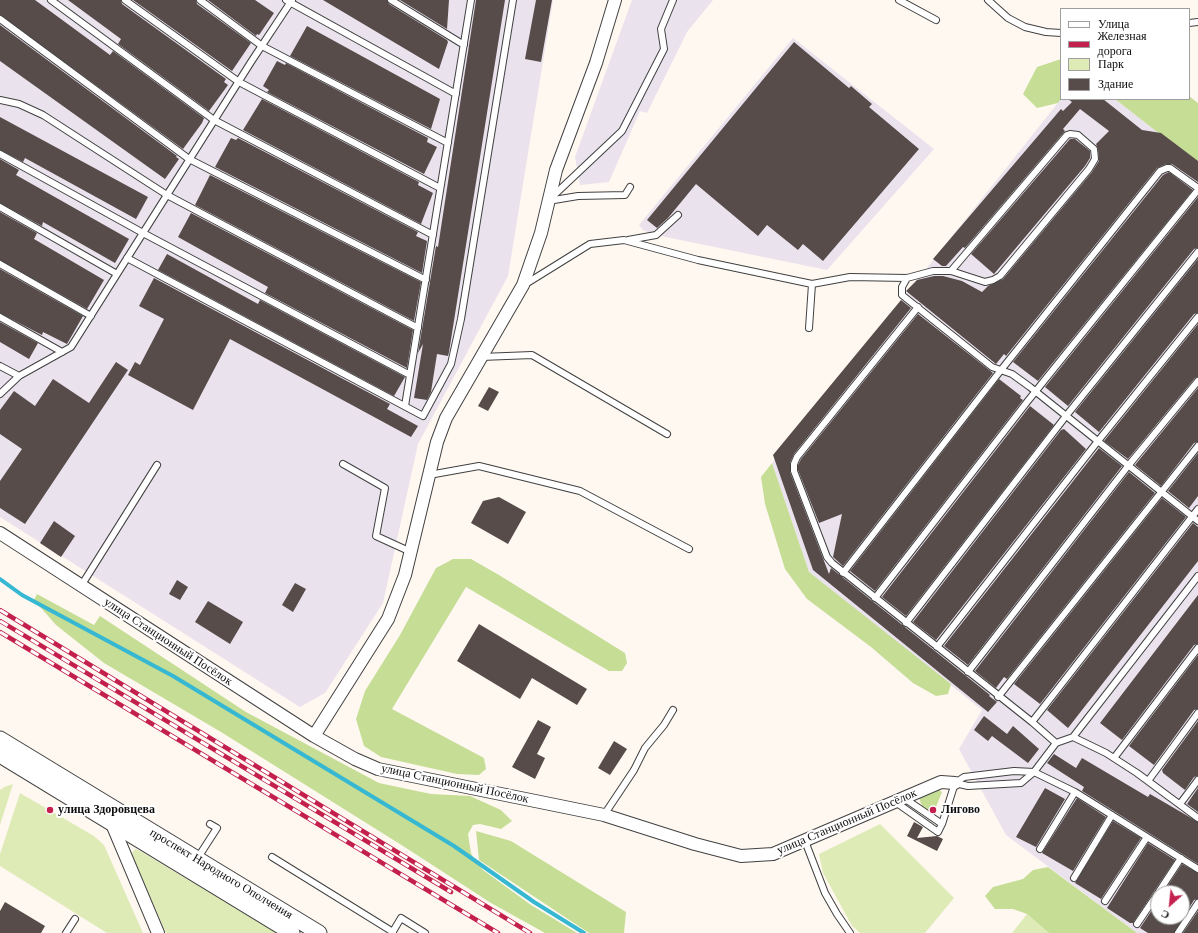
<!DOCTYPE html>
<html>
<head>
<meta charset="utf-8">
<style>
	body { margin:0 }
	#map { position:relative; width:1198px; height:933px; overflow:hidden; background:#fff8f0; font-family:Georgia,serif }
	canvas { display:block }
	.legend { position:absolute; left:1060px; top:8px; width:130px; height:92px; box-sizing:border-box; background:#fff; border:1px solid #9f9f9f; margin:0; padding:5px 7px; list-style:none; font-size:12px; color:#0e0e0e }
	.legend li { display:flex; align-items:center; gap:8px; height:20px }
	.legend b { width:20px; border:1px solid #9f9f9f }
	.north { position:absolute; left:1150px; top:885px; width:40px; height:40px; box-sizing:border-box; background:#fff; border:1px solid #9f9f9f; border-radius:50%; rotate:207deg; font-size:11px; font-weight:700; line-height:16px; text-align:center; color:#0e0e0e }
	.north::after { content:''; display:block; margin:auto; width:14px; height:18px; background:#c4204d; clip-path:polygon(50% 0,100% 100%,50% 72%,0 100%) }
</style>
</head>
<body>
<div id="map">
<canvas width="1198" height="933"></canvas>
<ul class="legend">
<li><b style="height:5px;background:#fff"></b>Улица</li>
<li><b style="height:5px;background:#c4204d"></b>Железная дорога</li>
<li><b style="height:11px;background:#deebb7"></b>Парк</li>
<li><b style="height:11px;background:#574c4a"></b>Здание</li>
</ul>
<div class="north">С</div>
</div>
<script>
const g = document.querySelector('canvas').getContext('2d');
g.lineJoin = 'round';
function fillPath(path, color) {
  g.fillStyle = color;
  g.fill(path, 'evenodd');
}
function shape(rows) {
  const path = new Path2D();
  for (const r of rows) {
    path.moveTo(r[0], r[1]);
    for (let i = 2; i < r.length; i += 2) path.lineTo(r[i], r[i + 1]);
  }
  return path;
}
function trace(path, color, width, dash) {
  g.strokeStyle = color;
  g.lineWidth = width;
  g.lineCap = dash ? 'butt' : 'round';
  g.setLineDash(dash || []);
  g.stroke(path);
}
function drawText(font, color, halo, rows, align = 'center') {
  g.font = font + ' Georgia,serif';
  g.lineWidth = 4;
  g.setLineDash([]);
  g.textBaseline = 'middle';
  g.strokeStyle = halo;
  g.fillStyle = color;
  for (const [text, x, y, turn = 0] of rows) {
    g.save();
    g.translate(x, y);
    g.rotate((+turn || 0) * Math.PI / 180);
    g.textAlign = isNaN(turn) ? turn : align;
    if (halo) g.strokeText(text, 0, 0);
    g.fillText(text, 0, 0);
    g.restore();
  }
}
const industrial = shape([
	[0,0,553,0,508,276,418,444,383,603,325,693,300,707,0,517],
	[632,0,713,0,687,32,647,113,640,111,609,182,580,185,575,157],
	[793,38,934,149,827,270,656,235,643,230,639,225],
	[1061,99,1115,99,1198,164,1198,933,1137,933,1006,835,959,749,982,710,809,572,772,463],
	[1158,893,1182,893,1182,917,1158,917]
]);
const green = shape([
	[13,784,0,825,0,790,4,787],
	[20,793,94,836,104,845,143,933,107,933,0,866,0,854],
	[880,824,954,898,925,933,860,933,852,926,823,873,819,854],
	[135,849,140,851,277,933,166,933,133,857,132,853],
	[1027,914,1049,933,1012,933]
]);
const forest = shape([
	[1061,59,1061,99,1058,103,1037,108,1023,94,1037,67],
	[1189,96,1198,103,1198,164,1115,99,1189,99],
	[772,463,809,572,951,684,948,694,936,696,913,683,871,647,807,599,785,569,765,504,761,477],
	[453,559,471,559,499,575,625,653,627,663,622,671,609,671,466,587,392,709,484,758,486,769,479,775,457,774,381,757,364,746,356,719,365,691,400,635,436,568],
	[37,594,94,625,100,616,246,712,379,783,431,794,470,796,501,810,512,821,501,829,480,824,473,825,468,834,471,853,475,861,483,870,531,905,577,933,545,933,491,903,403,846,221,732,104,663,56,625,34,600],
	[939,790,942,792,936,807,930,811,922,806,919,798],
	[476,831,511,841,626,912,624,933,589,933,479,860],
	[1048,867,1137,933,1049,933,1027,914,1013,909,995,909,985,896,993,887,1023,879,1033,870]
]);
const stream = shape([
	[0,579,22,595,173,676,454,846,534,902,584,933]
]);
const building = shape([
	[0,0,35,0,110,55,113,51,204,118,202,123,183,149,0,15],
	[68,0,121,0,122,4,226,79,224,82,228,85,209,111,118,44,121,39],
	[133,0,196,0,197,4,251,43,232,71],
	[208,0,255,0,274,13,259,35,257,34,256,36],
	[323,0,387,0,389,4,447,40,448,42,439,69],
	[400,0,449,0,447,29],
	[476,0,505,0,449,352,448,356,437,354,431,392,427,400,414,398,423,344,418,353,436,246,438,247],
	[536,0,552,0,541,62,525,59],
	[0,25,177,156,176,157,179,159,165,179,0,61],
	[307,26,440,99,431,129,290,56],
	[794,42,849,88,851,86,872,104,869,107,919,149,823,261,803,244,798,250,767,225,758,236,696,184,668,218,657,228,647,220],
	[277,61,285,65,286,63,428,138,427,142,437,147,424,174,267,92,269,90,263,86],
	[262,99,419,182,418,185,433,193,421,224,243,130],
	[1068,99,1103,99,1142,130,1161,133,1198,161,1198,182,1172,164,1166,164,1157,168,1006,356,1004,354,996,364,906,291,917,280,934,276,943,276,962,281,982,292,988,286,1003,279,1092,172,1099,161,1098,149,1096,144,1109,131,1080,109,1063,129,1065,131,965,248,963,247,946,266,942,266,933,259,1061,109,1063,111,1072,102],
	[0,117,148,197,136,219,25,158,23,162,0,150],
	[231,138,236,140,238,138,418,232,416,236,427,241,422,273,215,167],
	[1070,139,1075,139,1090,151,1090,158,1085,166,994,274,971,254],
	[0,159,19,170,16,175,129,239,115,263,43,222,42,226,0,203],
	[1169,172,1193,190,1038,381,1013,362,1163,175],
	[210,175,421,282,414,321,195,205],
	[1198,197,1198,248,1194,249,1068,406,1045,387],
	[0,212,37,233,34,239,104,280,87,309,0,260],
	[191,213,413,330,407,368,265,293,268,287,178,237],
	[167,254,258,304,260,300,405,377,394,396,158,270],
	[1198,259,1198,313,1194,314,1099,432,1075,412],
	[0,269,83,316,67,344,43,332,42,335,0,313],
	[154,278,390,404,387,409,418,426,411,437,230,339,193,410,128,375,135,362,140,365,164,319,139,306],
	[901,300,911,308,794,454,790,463,790,472,829,574,831,568,990,695,989,696,997,702,988,712,813,570,773,455],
	[918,314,993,373,843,566,833,557,842,514,819,523,798,470,798,465,801,459],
	[0,322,38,343,29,359,0,342],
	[1198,324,1198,377,1195,378,1128,459,1104,441],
	[116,362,128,370,25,524,0,508,0,481,22,449,0,434,0,410,14,391,35,406,53,379,89,403],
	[999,379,1021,396,1020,398,1023,400,875,591,850,571],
	[489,387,499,392,488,411,478,406],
	[1198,388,1198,442,1194,443,1161,486,1135,465],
	[1030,406,1054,425,906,616,882,597],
	[1064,429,1086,449,936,640,913,622,1061,430],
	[1099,448,1122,466,968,665,944,646],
	[1198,453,1198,496,1189,508,1168,491],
	[1129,472,1155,493,1007,679,1004,677,996,688,975,671],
	[499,497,526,512,508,544,471,523,483,501],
	[1162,498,1186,517,1040,704,1014,684],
	[54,521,75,536,61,557,40,543],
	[1193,523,1198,527,1198,561,1068,728,1047,710],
	[177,580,188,587,180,600,169,594],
	[295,583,306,589,293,612,282,605],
	[1198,595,1198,644,1194,645,1122,740,1100,723],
	[208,601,243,622,230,644,195,622],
	[479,624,587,689,577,705,532,678,520,699,457,661],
	[1198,655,1198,709,1194,710,1154,765,1129,746],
	[984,716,1007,734,1013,726,1039,749,1028,763,992,736,988,741,974,730],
	[538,720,551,727,537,754,545,758,535,779,512,767],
	[1198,721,1198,776,1194,777,1185,790,1163,773,1162,770],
	[614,741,627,749,610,775,598,768],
	[1054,754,1076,768,1082,758,1148,797,1150,794,1198,822,1198,864,1082,791,1084,787,1047,763],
	[1045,788,1065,799,1036,847,1016,837],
	[1198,788,1198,812,1187,804],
	[1077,798,1106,817,1073,871,1042,853],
	[1113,821,1141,838,1101,899,1075,883],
	[914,822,923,827,917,838,937,836,943,839,937,851,907,836],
	[1148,843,1175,860,1133,923,1130,923,1107,908],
	[1182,864,1198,873,1198,899,1194,900,1174,933,1148,933,1140,928,1158,901,1158,917,1182,917,1182,893,1163,893],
	[5,902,45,926,41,933,0,933,0,911],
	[1198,911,1198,933,1183,933]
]);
const service = shape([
	[51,0,214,120,433,235],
	[125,0,239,82,440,188],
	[200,0,262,46,448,143],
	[286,0,456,94],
	[391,0,464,45],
	[899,0,936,20],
	[988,0,1008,18,1025,27,1046,32,1061,33],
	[0,19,189,159,426,280],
	[1189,23,1198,22],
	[0,100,19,104,43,115,167,195,418,328],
	[0,154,143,233,410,375],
	[552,197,622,131,664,49,661,29,673,0],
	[548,201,578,196,625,195,630,187],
	[0,207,117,274],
	[628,240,656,235,678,215],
	[127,258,423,416,451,364,461,319,513,0],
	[0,264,91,316],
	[907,278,902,287,902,295,992,367,1012,374,1030,387,1198,521],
	[812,284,850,277,907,278,933,271,951,271,985,282,993,280,1000,276,1089,169,1095,159,1094,149,1078,135,1070,134,1067,135,951,271],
	[524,285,590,244,624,240,698,260,812,284,809,328],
	[918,307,797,457,794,464,794,471,827,557,832,563,1032,722,1056,743],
	[0,317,62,352],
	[481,357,532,355,667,434],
	[0,366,19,376],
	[0,394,19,376,71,347,251,62,292,0],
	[405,406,471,0],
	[343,464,385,488,376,536,411,552],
	[429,475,479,466,580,491,689,549],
	[843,573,1001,370,1160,171,1167,168,1170,168,1198,188],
	[81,586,157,465],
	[875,598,1027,402,1198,190],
	[906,623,1066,416,1198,252],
	[937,647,1098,441,1198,317],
	[968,672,1128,466,1198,381],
	[998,697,1198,446],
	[1032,722,1198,509],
	[1073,737,1198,576],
	[1114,758,1198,648],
	[1148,781,1198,713],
	[955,783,968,786,1021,783,1034,772,1056,743,1073,737,1106,753,1137,773,1198,818],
	[904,798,942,824],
	[894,801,938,832,942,824,955,783,964,777,1014,771,1034,772,1075,792,1198,869],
	[1180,804,1198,780],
	[604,815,634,770,645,748,664,725,673,710],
	[805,841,825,893,837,914,850,933],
	[1040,849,1075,792],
	[272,857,393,932],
	[197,859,217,828,210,824],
	[1074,878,1112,815],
	[1158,893,1181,858],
	[1105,901,1147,837],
	[1137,924,1158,893],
	[66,933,75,919],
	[392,933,401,918,425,933],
	[1178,933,1198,903]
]);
const minor = shape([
	[0,533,314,736,355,759,378,769,604,815,695,844,741,856,773,854,941,782,955,783],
	[314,736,388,619,405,575,437,442,446,418,523,285,541,233,556,170,596,63,615,0],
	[112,824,158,933]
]);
const tertiary = shape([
	[0,739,319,933],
	[0,755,292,933]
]);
const rail = shape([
	[0,610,530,933],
	[0,621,451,892],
	[0,632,498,933]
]);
const markers = [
	[50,810,4,"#c4204d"],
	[933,810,4,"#c4204d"]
];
const streetNames = [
	["улица Станционный Посёлок",168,642,33],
	["улица Станционный Посёлок",455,784,12],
	["улица Станционный Посёлок",847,822,-23],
	["проспект Народного Ополчения",221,874,31]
];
const poiNames = [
	["улица Здоровцева",58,810],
	["Лигово",941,810]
];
fillPath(industrial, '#eae2ed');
fillPath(green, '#deebb7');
fillPath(forest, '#c6dd96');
trace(stream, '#36b7d2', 4);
fillPath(building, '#574c4a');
trace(service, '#414141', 8);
trace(minor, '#414141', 14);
trace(tertiary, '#414141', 17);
trace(service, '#fff', 6);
trace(minor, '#fff', 12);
trace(tertiary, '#fff', 15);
trace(rail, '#c4204d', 4.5);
trace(rail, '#fff', 3, [9]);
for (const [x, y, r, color] of markers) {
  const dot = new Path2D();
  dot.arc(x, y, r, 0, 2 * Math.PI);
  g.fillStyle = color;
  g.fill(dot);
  trace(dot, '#fff', 1.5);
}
drawText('12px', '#0e0e0e', '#fff', streetNames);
drawText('bold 12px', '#0e0e0e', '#fff', poiNames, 'left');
</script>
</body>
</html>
